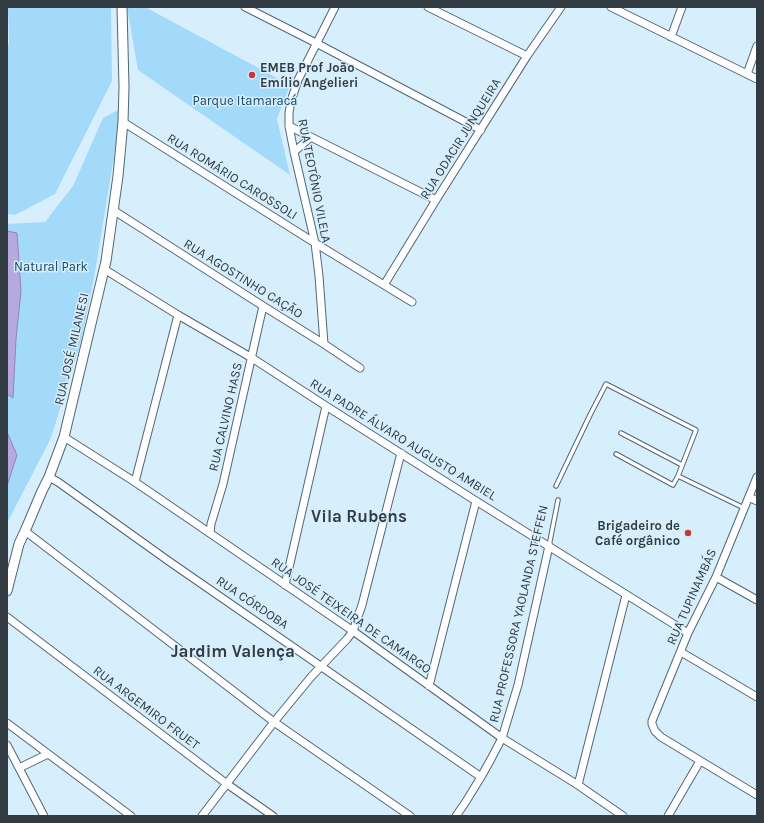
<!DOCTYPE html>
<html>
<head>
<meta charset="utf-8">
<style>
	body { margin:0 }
	#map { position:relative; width:764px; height:823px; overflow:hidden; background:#d7effd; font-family:Karla,sans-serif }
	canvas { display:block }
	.frame { position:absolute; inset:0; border:8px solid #313b41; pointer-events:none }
</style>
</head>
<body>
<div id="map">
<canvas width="764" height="823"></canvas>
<div class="frame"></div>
</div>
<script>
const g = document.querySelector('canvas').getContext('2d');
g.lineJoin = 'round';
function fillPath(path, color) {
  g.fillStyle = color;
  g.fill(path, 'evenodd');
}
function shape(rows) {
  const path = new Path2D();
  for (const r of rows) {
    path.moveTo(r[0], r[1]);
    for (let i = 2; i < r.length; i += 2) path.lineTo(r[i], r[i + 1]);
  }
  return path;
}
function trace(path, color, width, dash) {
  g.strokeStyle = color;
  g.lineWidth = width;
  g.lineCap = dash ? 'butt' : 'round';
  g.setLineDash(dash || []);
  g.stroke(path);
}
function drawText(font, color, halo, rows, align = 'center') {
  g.font = font + ' Karla,sans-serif';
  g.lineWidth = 3;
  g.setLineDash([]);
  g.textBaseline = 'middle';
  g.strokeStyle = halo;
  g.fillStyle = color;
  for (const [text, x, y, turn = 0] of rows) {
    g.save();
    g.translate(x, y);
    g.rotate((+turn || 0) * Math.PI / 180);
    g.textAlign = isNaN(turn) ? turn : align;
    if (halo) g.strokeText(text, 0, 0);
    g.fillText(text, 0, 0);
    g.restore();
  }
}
const green = shape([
	[8,7,111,7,112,81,55,194,15,215,7,214,7,47,9,44],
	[127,7,145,7,290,85,277,119,290,175,138,70],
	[122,108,94,278,81,341,51,438,7,523,7,224,45,222,73,186,103,118]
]);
const water = shape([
	[7,231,17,233,21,291,16,339,13,398,7,394,7,231],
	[7,432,17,455,7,486,7,432]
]);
const service = shape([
	[621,433,682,465],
	[616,454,673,485,678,476],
	[556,486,590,415,606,384,696,430,678,476,744,508],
	[549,546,558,500]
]);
const minor = shape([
	[245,7,316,43,481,130],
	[428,7,527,56],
	[611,7,757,79],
	[671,37,682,7],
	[747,74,757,46],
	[123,122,315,243,412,302],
	[289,126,436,200],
	[294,152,311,137],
	[113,210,263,306,324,344,360,368],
	[104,269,178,315,252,358,326,406,476,501,688,633],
	[384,285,436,200,527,56,561,7],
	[324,344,319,276,315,243,294,152,289,126,289,113,291,101,298,80,335,7],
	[64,437,135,482,353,631,502,738,578,785,623,816],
	[49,477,58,482,170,562,481,777],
	[757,477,716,577,688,633,652,721,652,724,655,731,661,737,757,795],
	[135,482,178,315],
	[749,497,757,501],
	[25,531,274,722,410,816],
	[210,533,211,524,223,484,263,306],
	[716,577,757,600],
	[285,585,326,406],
	[7,617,227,784,273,816],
	[681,652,757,697],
	[429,686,476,501],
	[7,723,131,816],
	[7,745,44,816],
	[19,768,48,754],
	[578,785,626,595],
	[202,816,274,722,311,677,347,639,353,631,362,605,401,453],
	[456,816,465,803,481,777,491,759,502,738,518,685,549,546],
	[668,816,700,761]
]);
const tertiary = shape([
	[7,591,19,544,25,531,42,491,49,477,64,437,106,261,118,176,123,122,124,87,122,7]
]);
const markers = [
	[252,75,4,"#c83935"],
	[688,533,4,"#c83935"]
];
const poiNames = [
	["EMEB Prof João",260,68],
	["Emílio Angelieri",260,83],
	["Brigadeiro de",680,526,"right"],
	["Café orgânico",680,541,"right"]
];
const parkNames = [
	["Parque Itamaracá",245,101],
	["Natural Park",51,267]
];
const streetNames = [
	["RUA ODACIR JUNQUEIRA",461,139,-58],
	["RUA ROMÁRIO CAROSSOLI",232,177,32],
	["RUA TEOTÔNIO VILELA",314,181,79],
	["RUA AGOSTINHO CAÇÃO",243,279,32],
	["RUA JOSÉ MILANESI",72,349,-77],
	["RUA CALVINO HASS",226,417,-77],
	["RUA PADRE ÁLVARO AUGUSTO AMBIEL",403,440,32],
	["RUA TUPINAMBÁS",692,597,-66],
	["RUA CÓRDOBA",252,603,34],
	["RUA PROFESSORA YAOLANDA STEFFEN",519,614,-77],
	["RUA JOSÉ TEIXEIRA DE CAMARGO",351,616,35],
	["RUA ARGEMIRO FRUET",146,708,37]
];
const districtNames = [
	["Vila Rubens",359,517],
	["Jardim Valença",233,652]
];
fillPath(green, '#a3d9f9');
fillPath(water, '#b6a9dd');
trace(water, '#8e88ae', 1);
trace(service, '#516673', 5.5);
trace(minor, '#516673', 9);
trace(tertiary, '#516673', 11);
trace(service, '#fff', 3.5);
trace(minor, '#fff', 7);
trace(tertiary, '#fff', 9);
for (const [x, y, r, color] of markers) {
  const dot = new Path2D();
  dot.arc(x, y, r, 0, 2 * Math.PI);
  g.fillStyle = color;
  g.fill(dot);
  trace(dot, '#d7effd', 1.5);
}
drawText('bold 13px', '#313b41', '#d7effd', poiNames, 'left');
drawText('13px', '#18455d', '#d7effd', parkNames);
drawText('13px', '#313b41', '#d7effd', streetNames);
drawText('bold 17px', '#313b41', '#d7effd', districtNames);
</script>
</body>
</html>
